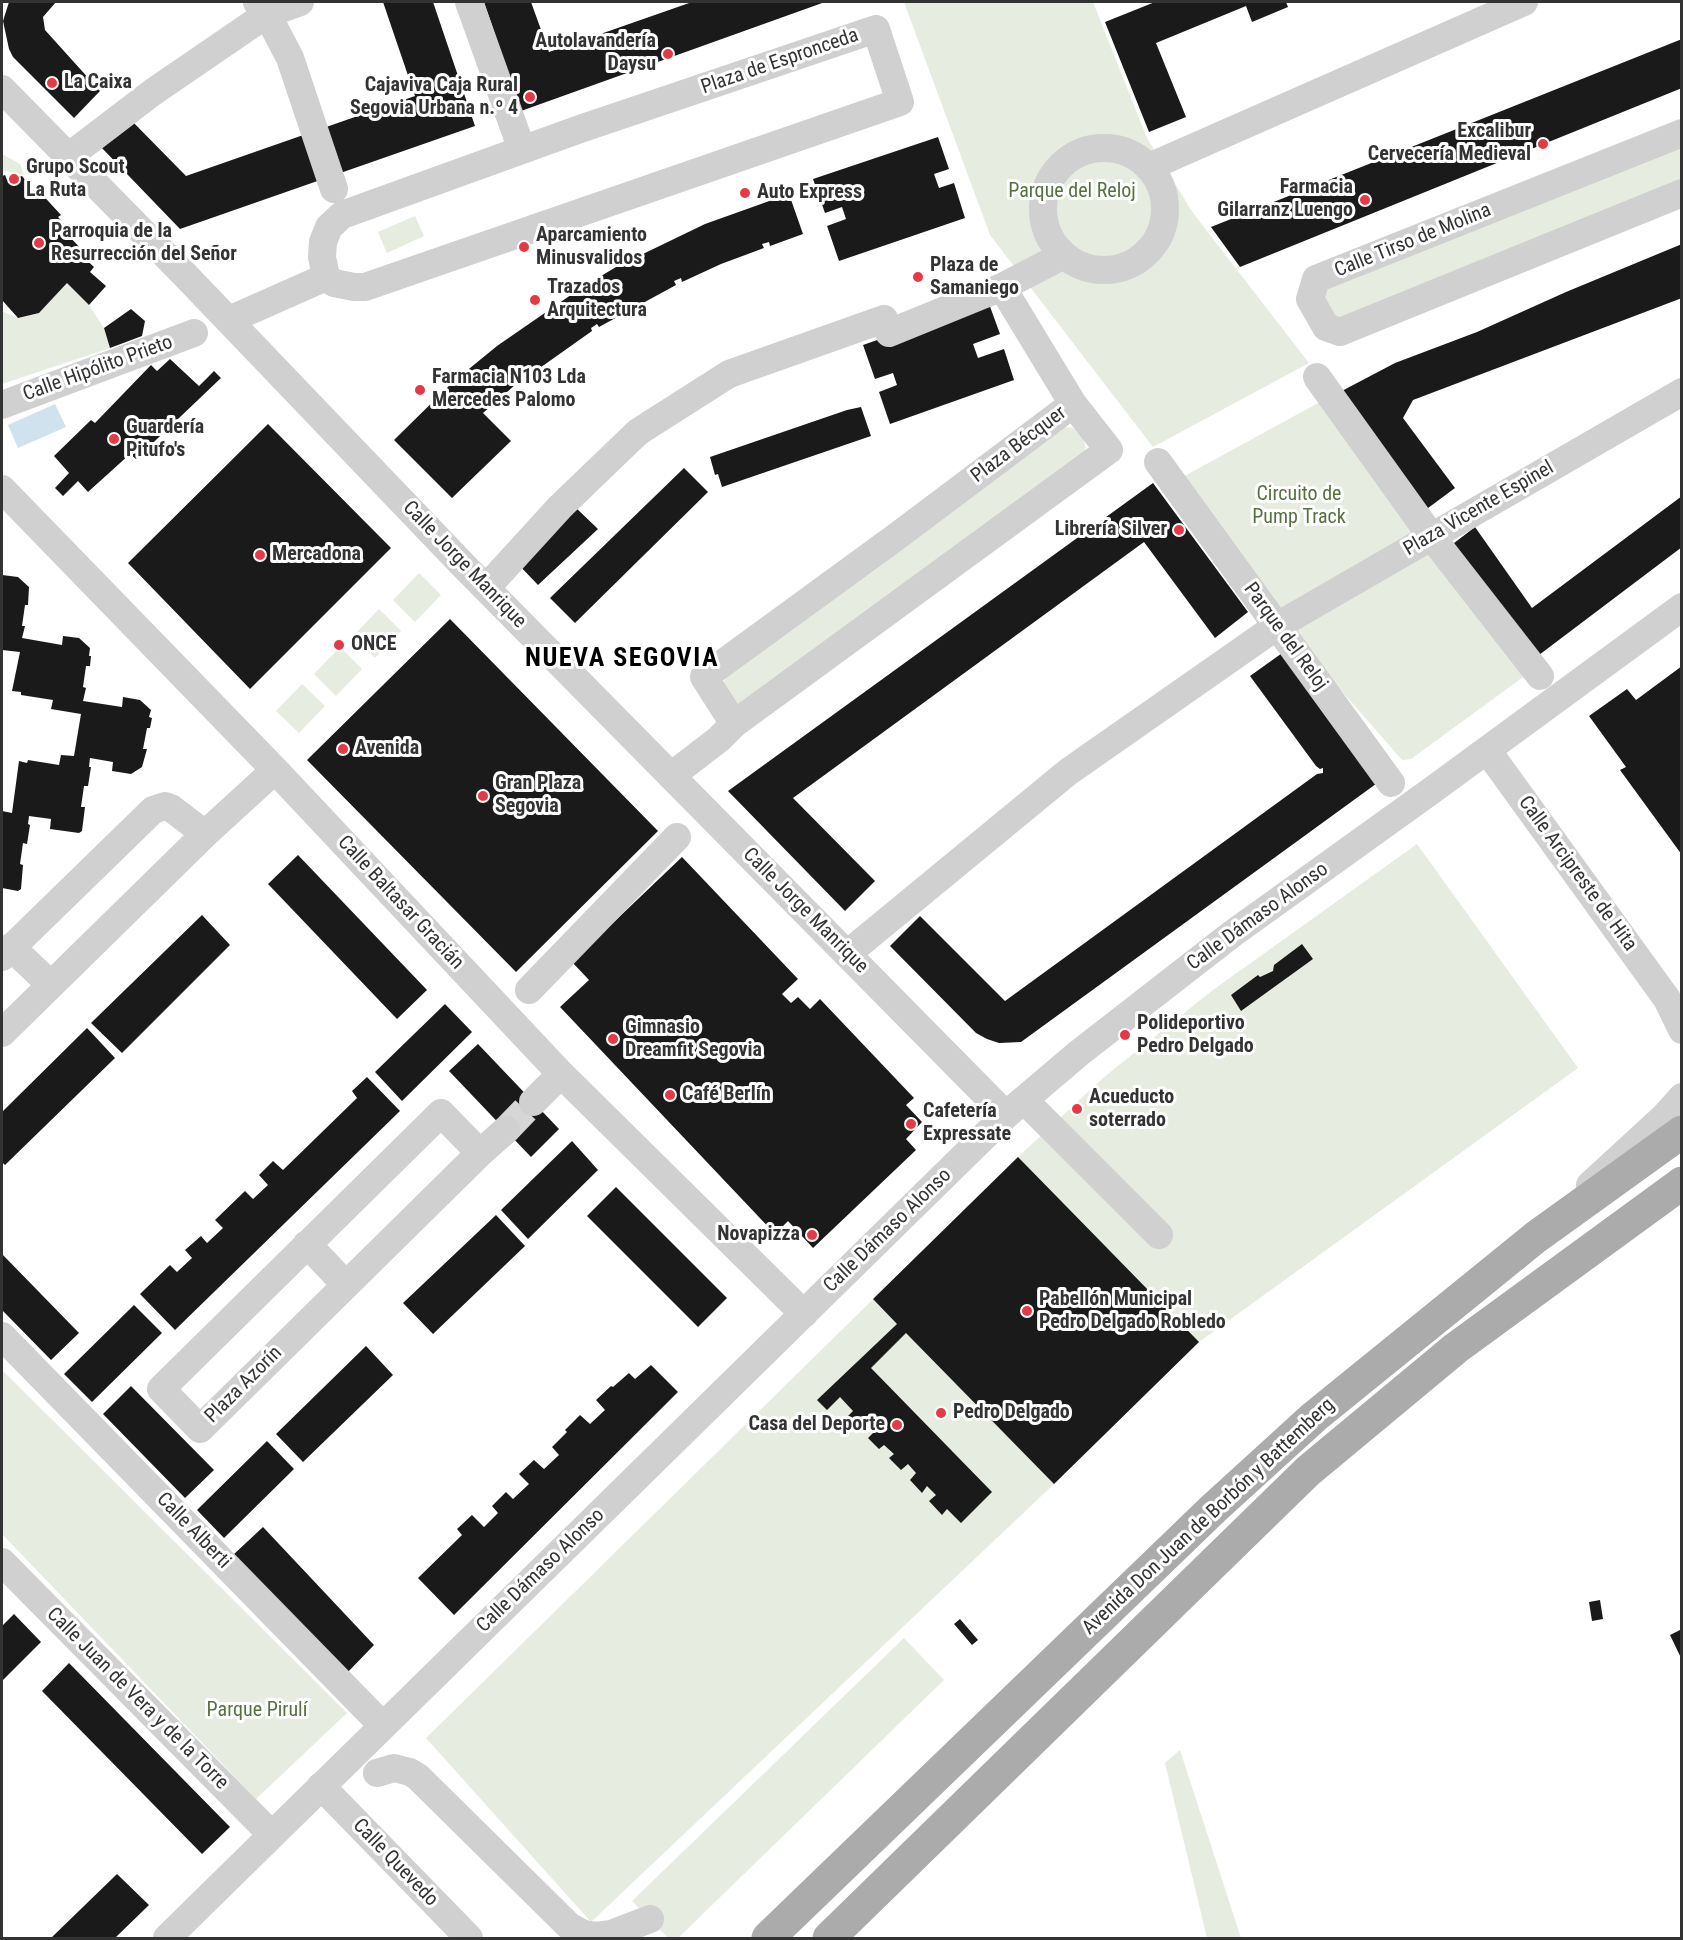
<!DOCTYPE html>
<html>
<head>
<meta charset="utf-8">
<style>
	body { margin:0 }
	#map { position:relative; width:1683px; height:1940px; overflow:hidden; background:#fff; font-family:"Roboto Condensed",sans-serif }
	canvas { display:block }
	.frame { position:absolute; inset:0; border:3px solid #333; pointer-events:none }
</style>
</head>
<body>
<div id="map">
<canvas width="1683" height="1940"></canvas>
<div class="frame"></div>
</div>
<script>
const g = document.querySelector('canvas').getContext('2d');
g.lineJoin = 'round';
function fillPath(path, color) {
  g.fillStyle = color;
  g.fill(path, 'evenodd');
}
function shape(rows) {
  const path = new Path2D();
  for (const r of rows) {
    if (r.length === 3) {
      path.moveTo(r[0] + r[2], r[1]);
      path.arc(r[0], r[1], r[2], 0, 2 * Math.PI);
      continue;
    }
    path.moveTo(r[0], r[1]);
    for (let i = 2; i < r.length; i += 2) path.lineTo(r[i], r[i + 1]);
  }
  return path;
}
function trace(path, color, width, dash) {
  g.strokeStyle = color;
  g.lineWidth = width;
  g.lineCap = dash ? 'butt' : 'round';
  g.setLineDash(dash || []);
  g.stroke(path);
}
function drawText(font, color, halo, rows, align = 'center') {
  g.font = font + ' "Roboto Condensed",sans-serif';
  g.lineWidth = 6;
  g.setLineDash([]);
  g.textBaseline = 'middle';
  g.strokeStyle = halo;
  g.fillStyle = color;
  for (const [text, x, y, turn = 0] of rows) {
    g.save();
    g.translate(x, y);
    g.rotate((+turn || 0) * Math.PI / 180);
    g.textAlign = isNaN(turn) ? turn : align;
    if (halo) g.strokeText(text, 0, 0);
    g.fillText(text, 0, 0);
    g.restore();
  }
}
const green = shape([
	[904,2,1093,2,1147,138,1193,213,1309,363,1153,447,990,235],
	[1681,146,1681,186,1349,317,1331,317,1324,306,1324,291],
	[2,154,20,164,24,175,2,170],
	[415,216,424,236,387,253,378,232],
	[67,283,89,305,104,328,110,348,2,384,2,311,18,318,39,313],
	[1331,396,1424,526,1281,612,1179,479],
	[1063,427,1073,428,1083,437,1086,448,1081,455,743,706,724,698,723,684,730,669],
	[1431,536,1526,675,1411,759,1402,760,1289,631],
	[419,573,441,595,415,622,393,600],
	[379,609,401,631,375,658,353,636],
	[340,647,362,669,336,696,314,674],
	[302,684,325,706,299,733,276,711],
	[1417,844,1578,1068,1199,1342,1054,1484,591,1922,426,1738,1018,1157,1103,1078,1213,990],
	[2,1370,347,1713,256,1799,2,1534],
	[904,1638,944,1680,678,1938,668,1938,632,1901],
	[1180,1750,1241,1938,1207,1938,1165,1763]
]);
const water = shape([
	[55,404,66,427,18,448,8,425]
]);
const building = shape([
	[9,2,56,2,43,17,45,30,100,91,74,118,13,57,9,49,3,21],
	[383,2,433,2,475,126,180,229,100,146,129,118,186,176,415,96],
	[484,2,531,2,549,52,692,2,825,2,521,111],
	[1155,2,1286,2,1288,7,1252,22,1246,6,1156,43,1186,117,1149,132,1105,22],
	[1682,39,1682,88,1240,267,1211,227],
	[938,137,949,169,934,174,939,188,954,183,965,218,839,261,827,226,846,219,842,207,825,213,813,179],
	[5,175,7,180,22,176,35,192,38,190,61,215,58,217,72,233,69,236,83,251,80,254,94,267,90,272,106,286,89,305,67,283,39,313,18,318,2,300,2,176],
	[789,194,803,234,770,246,769,242,762,244,764,248,721,264,682,282,681,278,674,281,676,285,599,327,597,324,591,328,592,331,520,382,518,378,512,382,515,385,483,413,511,441,452,498,394,440,453,382,497,346,578,290,616,267,705,224],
	[1682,244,1682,298,1413,400,1403,418,1455,488,1420,514,1338,393,1395,363,1477,332,1566,292],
	[988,301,1000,334,973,344,978,358,1004,349,1014,380,890,424,879,392,897,385,893,373,875,379,863,345],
	[131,309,145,321,142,336,110,348,104,328],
	[170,359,199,386,214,371,221,378,136,459,130,454,88,492,78,481,63,496,55,488,69,473,54,456,91,420,95,423,151,365,157,371],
	[861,407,871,436,722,487,718,474,715,475,710,457,847,410],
	[268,424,391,548,250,689,128,563],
	[684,468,708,492,575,623,550,598],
	[1153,483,1248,612,1215,638,1144,542,793,798,875,881,845,911,728,791],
	[1682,496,1682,547,1539,655,1445,550,1475,527,1532,608],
	[574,506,598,529,538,585,517,563],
	[2,575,18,577,29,587,28,605,25,605,22,626,25,626,22,638,62,645,63,636,79,638,90,648,89,656,91,656,90,666,86,666,83,687,86,688,83,701,122,707,123,697,140,700,151,710,149,717,152,718,150,728,147,728,143,749,147,749,142,767,131,774,112,771,113,762,90,758,89,767,91,767,88,786,84,786,81,807,85,807,82,831,79,833,50,829,51,819,29,816,28,824,30,825,27,844,23,843,20,864,23,865,21,889,18,891,2,888,2,811,12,813,19,761,27,763,28,760,59,765,61,755,74,756,81,714,51,709,53,700,21,695,21,692,12,691,20,652,2,650],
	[450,619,658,831,516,972,307,760],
	[1285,651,1380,781,1021,1042,999,1043,987,1039,976,1033,890,946,920,916,1005,1001,1317,774,1323,773,1323,768,1320,769,1316,766,1250,676],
	[1682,666,1682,855,1620,770,1626,767,1589,716,1627,689,1636,700],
	[298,855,427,990,397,1019,268,884],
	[682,857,798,979,782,994,791,1003,798,997,810,1009,820,999,914,1098,906,1105,922,1122,906,1139,916,1150,813,1248,788,1221,775,1234,560,1007,589,980,572,962],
	[202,915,230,945,122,1053,91,1023],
	[1302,944,1313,959,1241,1011,1231,995,1258,975,1260,977,1273,971,1274,965],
	[445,1004,472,1032,402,1101,375,1072],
	[87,1028,115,1058,5,1165,2,1162,2,1112],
	[478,1044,559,1129,531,1157,449,1071],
	[367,1077,400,1111,175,1330,140,1294,170,1265,177,1272,192,1258,185,1250,201,1236,207,1243,223,1228,215,1220,245,1191,253,1199,268,1185,259,1175,273,1161,283,1170,357,1098,352,1091],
	[572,1141,598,1170,528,1239,501,1210],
	[1018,1157,1199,1342,1054,1484,906,1333,871,1368,992,1492,961,1523,947,1509,942,1515,929,1501,936,1495,927,1486,922,1493,910,1480,916,1473,908,1464,901,1470,889,1458,894,1454,884,1445,879,1449,868,1438,874,1432,864,1423,858,1428,847,1417,853,1411,840,1397,827,1410,817,1400,897,1324,873,1299],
	[616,1187,727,1298,698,1327,587,1216],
	[496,1215,525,1246,433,1334,403,1303],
	[2,1254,79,1333,51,1360,2,1310],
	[134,1305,162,1333,92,1402,64,1374],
	[366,1346,393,1375,303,1462,276,1434],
	[651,1365,678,1392,454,1615,418,1578,462,1535,457,1529,472,1515,484,1527,498,1513,492,1506,506,1492,513,1499,529,1484,519,1474,534,1460,544,1469,559,1455,552,1447,567,1432,565,1430,580,1415,590,1424,605,1410,596,1400,611,1386,613,1387,629,1373,635,1379],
	[131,1386,214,1470,185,1498,103,1414],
	[267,1441,294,1469,224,1538,197,1510],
	[263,1527,374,1645,347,1673,233,1555],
	[1600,1600,1603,1619,1592,1621,1589,1602],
	[14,1614,41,1642,2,1681,2,1626],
	[960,1619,978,1640,972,1645,954,1624],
	[1682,1629,1682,1660,1670,1635],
	[69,1663,230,1827,202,1854,42,1691],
	[117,1874,149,1905,115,1938,51,1938]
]);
const minorTunnel = shape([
	[506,1130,533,1102]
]);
const minor = shape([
	[257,2,267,14,290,58,334,189],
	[469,2,522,150],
	[876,29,900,102,365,287,354,287,334,283,326,277,322,257,323,242,329,227,342,215,580,129,876,29],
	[2,89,186,276,462,564,1006,1115],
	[1682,133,1316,279,1310,299,1326,327,1340,332,1682,193],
	[1104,209,61],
	[68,157,153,92,267,14,300,2],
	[1149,167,1524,2],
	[1002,287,1073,404],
	[229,320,326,277],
	[1317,377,1431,536,1540,676],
	[2,405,194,333],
	[1158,462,1391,783],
	[2,489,275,770,561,1074,804,1314],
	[486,588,560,507,638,432,729,374,884,319,889,333,1002,287,1064,255],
	[1487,750,1667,999,1682,1030],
	[671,776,719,739,734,724,1109,450,1073,404,896,537,704,677,734,724],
	[11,947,51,985],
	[847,954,1068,772,1277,626,1682,392],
	[2,957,153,810,165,806,171,808,205,834],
	[529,990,677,837],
	[2,1033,205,834,275,770],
	[1024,1100,1159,1235],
	[533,1102,561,1074],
	[441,1113,480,1153,200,1429,161,1389,441,1113],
	[480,1153,506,1130],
	[1590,1185,1664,1117,1682,1097],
	[307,1244,346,1285],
	[2,1336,383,1726],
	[2,1562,272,1835],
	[377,1773,394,1768,410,1772,418,1777,569,1926,584,1934,596,1936,611,1934,650,1919],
	[321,1786,469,1938],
	[167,1938,1006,1115,1079,1053,1232,934,1431,791,1682,607]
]);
const major = shape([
	[768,1938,1213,1509,1314,1417,1536,1237,1682,1132],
	[829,1938,1308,1471,1456,1348,1682,1183]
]);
const markers = [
	[668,54,6,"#e63946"],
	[52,83,6,"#e63946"],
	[530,97,6,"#e63946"],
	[1543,144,6,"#e63946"],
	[14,179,6,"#e63946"],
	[745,193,6,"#e63946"],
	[1365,200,6,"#e63946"],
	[39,243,6,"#e63946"],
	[524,247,6,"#e63946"],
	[918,277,6,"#e63946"],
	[535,300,6,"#e63946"],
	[420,390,6,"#e63946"],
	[114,439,6,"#e63946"],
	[1179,530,6,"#e63946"],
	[260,555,6,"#e63946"],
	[339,645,6,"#e63946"],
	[343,749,6,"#e63946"],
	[483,796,6,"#e63946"],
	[1125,1035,6,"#e63946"],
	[613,1039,6,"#e63946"],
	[670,1095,6,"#e63946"],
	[1077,1109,6,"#e63946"],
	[911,1124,6,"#e63946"],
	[812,1235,6,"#e63946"],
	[1027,1311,6,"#e63946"],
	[941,1413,6,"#e63946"],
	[897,1425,6,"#e63946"]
];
const poiNames = [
	["Autolavandería",656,42,"right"],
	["Daysu",656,65,"right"],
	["La Caixa",64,83],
	["Cajaviva Caja Rural",518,86,"right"],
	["Segovia Urbana n.º 4",518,109,"right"],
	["Excalibur",1531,132,"right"],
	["Cervecería Medieval",1531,155,"right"],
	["Grupo Scout",26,168],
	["La Ruta",26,191],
	["Farmacia",1353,188,"right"],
	["Gilarranz Luengo",1353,211,"right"],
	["Auto Express",757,193],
	["Parroquia de la",51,232],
	["Resurrección del Señor",51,255],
	["Aparcamiento",536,236],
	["Minusvalidos",536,259],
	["Plaza de",930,266],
	["Samaniego",930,289],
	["Trazados",547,288],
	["Arquitectura",547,311],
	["Farmacia N103 Lda",432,378],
	["Mercedes Palomo",432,401],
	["Guardería",126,428],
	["Pitufo's",126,451],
	["Librería Silver",1167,530,"right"],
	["Mercadona",272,555],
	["ONCE",351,645],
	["Avenida",355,749],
	["Gran Plaza",495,784],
	["Segovia",495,807],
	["Polideportivo",1137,1024],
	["Pedro Delgado",1137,1047],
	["Gimnasio",625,1028],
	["Dreamfit Segovia",625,1051],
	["Café Berlín",682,1095],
	["Acueducto",1089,1098],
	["soterrado",1089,1121],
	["Cafetería",923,1112],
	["Expressate",923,1135],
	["Novapizza",800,1235,"right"],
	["Pabellón Municipal",1039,1300],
	["Pedro Delgado Robledo",1039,1323],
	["Pedro Delgado",953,1413],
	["Casa del Deporte",885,1425,"right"]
];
const streetNames = [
	["Plaza de Espronceda",780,62,-19],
	["Calle Tirso de Molina",1413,241,-22],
	["Calle Hipólito Prieto",98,369,-20],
	["Plaza Bécquer",1019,445,-37],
	["Plaza Vicente Espinel",1479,509,-30],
	["Calle Jorge Manrique",464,565,46],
	["Parque del Reloj",1285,637,54],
	["Calle Arcipreste de Hita",1577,874,54],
	["Calle Baltasar Gracián",400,903,47],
	["Calle Jorge Manrique",805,911,45],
	["Calle Dámaso Alonso",1258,917,-36],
	["Calle Dámaso Alonso",888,1231,-44],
	["Plaza Azorín",244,1385,-45],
	["Avenida Don Juan de Borbón y Battemberg",1209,1517,-43],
	["Calle Alberti",193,1531,46],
	["Calle Dámaso Alonso",541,1571,-44],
	["Calle Juan de Vera y de la Torre",137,1699,45],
	["Calle Quevedo",395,1863,46]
];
const parkNames = [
	["Parque del Reloj",1072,192],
	["Circuito de",1299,495],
	["Pump Track",1299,518],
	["Parque Pirulí",257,1711]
];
const districtNames = [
	["NUEVA SEGOVIA",622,659]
];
fillPath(green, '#e6ecdf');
fillPath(water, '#cfe2ee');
fillPath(building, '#1a1a1a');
trace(minorTunnel, '#d6d6d6', 28, [28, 14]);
trace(minor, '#d0d0d0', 28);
trace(major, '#ababab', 33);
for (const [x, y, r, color] of markers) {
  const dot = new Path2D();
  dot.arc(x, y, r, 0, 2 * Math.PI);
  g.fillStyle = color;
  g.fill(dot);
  trace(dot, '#fff', 2);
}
drawText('bold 20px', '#333', '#fff', poiNames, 'left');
drawText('20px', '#333', '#fff', streetNames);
drawText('20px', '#56703f', '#fff', parkNames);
g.letterSpacing = '1.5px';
drawText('bold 26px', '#000', '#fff', districtNames);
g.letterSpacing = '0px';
</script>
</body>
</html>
